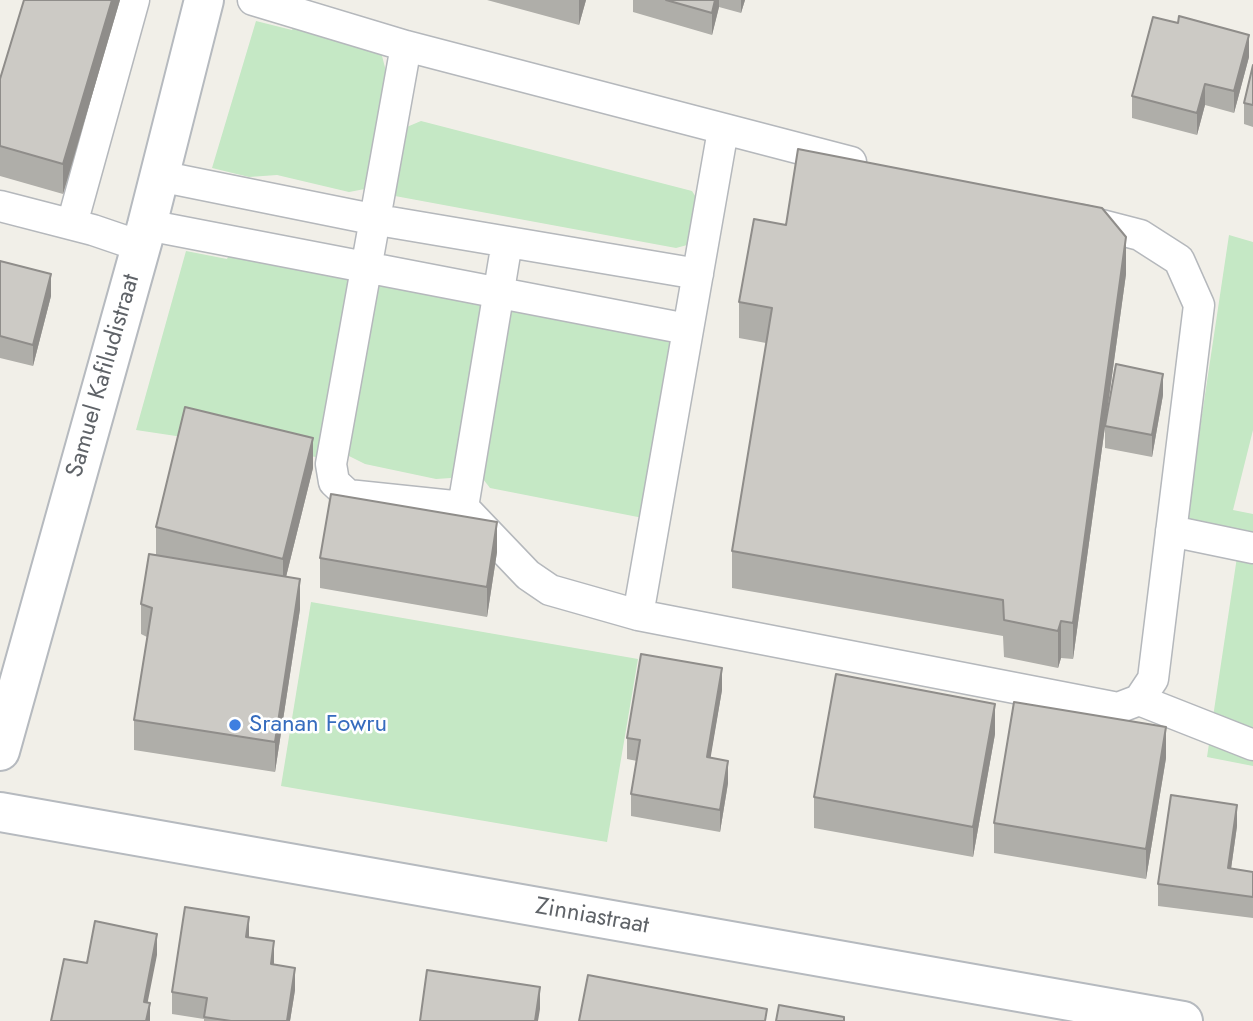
<!DOCTYPE html>
<html>
<head>
<meta charset="utf-8">
<style>
	body { margin:0 }
	canvas { display:block; background:#f1efe8 }
</style>
</head>
<body>
<canvas width="1253" height="1021"></canvas>
<script>
const g = document.querySelector('canvas').getContext('2d');
g.lineJoin = 'round';
function fillPath(path, color) {
  g.fillStyle = color;
  g.fill(path, 'evenodd');
}
function shape(rows) {
  const path = new Path2D();
  for (const r of rows) {
    path.moveTo(r[0], r[1]);
    for (let i = 2; i < r.length; i += 2) path.lineTo(r[i], r[i + 1]);
  }
  return path;
}
function trace(path, color, width, dash) {
  g.strokeStyle = color;
  g.lineWidth = width;
  g.lineCap = dash ? 'butt' : 'round';
  g.setLineDash(dash || []);
  g.stroke(path);
}
function drawText(font, color, halo, rows, align = 'center') {
  g.font = font + ' Jost,sans-serif';
  g.lineWidth = 5;
  g.setLineDash([]);
  g.textBaseline = 'middle';
  g.strokeStyle = halo;
  g.fillStyle = color;
  for (const [text, x, y, turn = 0] of rows) {
    g.save();
    g.translate(x, y);
    g.rotate((+turn || 0) * Math.PI / 180);
    g.textAlign = isNaN(turn) ? turn : align;
    if (halo) g.strokeText(text, 0, 0);
    g.fillText(text, 0, 0);
    g.restore();
  }
}
const green = shape([
	[296,19,379,44,391,91,370,188,349,192,277,175,249,177,212,168,256,21,292,30],
	[421,121,692,191,703,208,691,244,676,248,395,196,391,185,402,129],
	[1229,235,1253,242,1253,430,1233,510,1253,514,1253,766,1207,757,1240,537,1185,528],
	[233,247,348,271,352,299,316,457,136,430,186,251,227,259],
	[374,278,486,296,461,470,451,478,436,479,365,464,347,455],
	[527,303,671,338,674,360,643,518,490,488,483,479,482,466,511,312],
	[311,602,638,659,607,842,281,786]
]);
const lane = shape([
	[253,0,406,46,851,162],
	[406,46,331,464,334,482,348,495,463,507,507,242],
	[159,176,372,219,698,274],
	[0,206,93,230,140,246],
	[72,224,134,0],
	[147,225,687,329],
	[463,507,528,575,550,590,638,615,1118,708,1139,700,1153,679,1199,305,1179,260,1140,235,1082,220],
	[1171,531,1253,548],
	[638,615,723,130],
	[1139,700,1253,745]
]);
const secondary = shape([
	[0,751,147,225,204,0],
	[0,812,1183,1021]
]);
const wall = shape([
	[24,0,120,0,63,194,0,176,0,79],
	[487,0,586,0,579,25],
	[633,0,745,0,741,13,719,7,712,35,633,12],
	[1249,57,1234,113,1205,105,1197,135,1132,118,1132,96],
	[1253,65,1253,127,1244,124,1244,103],
	[786,225,1126,274,1073,659,1061,658,1058,668,1004,657,1003,636,732,588,732,551,766,343,739,338,739,302],
	[0,261,51,296,33,366,0,358],
	[1163,395,1152,457,1105,448,1105,426],
	[313,468,286,577,300,609,275,772,134,750,134,720,147,637,141,634,141,604,156,555,156,527],
	[497,552,487,617,320,588,320,558],
	[722,690,710,758,728,783,720,832,631,816,631,794,637,761,627,759,627,738],
	[995,734,973,857,814,828,814,797],
	[1166,758,1146,879,994,853,994,823],
	[1237,826,1231,869,1253,872,1253,918,1158,906,1158,884],
	[249,937,295,990,290,1021,204,1021,204,1019,172,1014,172,992]
]);
const shadedWall = shape([
	[112,0,120,0,63,194,63,164],
	[579,0,586,0,579,25],
	[715,0,719,0,719,7,712,35,712,13],
	[741,0,745,0,741,13],
	[1249,35,1249,57,1234,113,1234,91],
	[1205,84,1205,105,1197,135,1197,113],
	[1126,237,1126,274,1073,659,1073,623],
	[51,274,51,296,33,366,33,345],
	[1163,374,1163,395,1152,457,1152,435],
	[313,438,313,468,283,589,283,559],
	[497,522,497,552,487,617,487,587],
	[300,579,300,609,275,772,275,742],
	[1061,621,1061,658,1058,668,1058,631],
	[722,668,722,690,707,779,707,757],
	[995,704,995,734,973,857,973,827],
	[1166,727,1166,758,1146,879,1146,849],
	[728,761,728,783,720,832,720,810],
	[1237,805,1237,826,1228,890,1228,868],
	[249,917,249,939,246,937],
	[157,934,157,955,144,1021,144,1002],
	[274,941,274,963,271,986,271,964],
	[295,968,295,990,290,1021,287,1021],
	[540,987,540,1009,538,1021,535,1021],
	[150,1003,150,1021,146,1021]
]);
const building = shape([
	[24,0,112,0,63,164,0,146,0,79,24,0],
	[666,0,715,0,712,13,666,0],
	[1179,16,1249,35,1234,91,1205,84,1197,113,1132,96,1153,17,1178,23,1179,16],
	[1253,65,1253,105,1244,103,1253,65],
	[798,149,1102,208,1126,237,1073,623,1061,621,1058,631,1004,620,1003,600,732,551,772,308,739,302,754,219,786,225,798,149],
	[0,261,51,274,33,345,0,336,0,261],
	[1116,364,1163,374,1152,435,1105,426,1116,364],
	[185,407,313,438,283,559,156,527,185,407],
	[331,494,497,522,487,587,320,558,331,494],
	[149,554,300,579,275,742,134,720,152,608,141,604,149,554],
	[641,654,722,668,707,757,728,761,720,810,631,794,640,740,627,738,641,654],
	[836,674,995,704,973,827,814,797,836,674],
	[1014,702,1166,727,1146,849,994,823,1014,702],
	[1171,795,1237,805,1228,868,1253,872,1253,897,1158,884,1171,795],
	[185,907,249,917,246,937,274,941,271,964,295,968,287,1021,231,1021,204,1017,207,998,172,992,185,907],
	[95,921,157,934,144,1002,150,1003,146,1021,51,1021,64,959,87,963,95,921],
	[427,970,540,987,535,1021,420,1021,427,970],
	[588,975,767,1009,765,1021,579,1021,588,975],
	[779,1005,844,1017,844,1021,776,1021,779,1005]
]);
const markers = [
	[235,725,7,"#3f7fe0"]
];
const streetNames = [
	["Samuel Kafiludistraat",104,376,-74],
	["Zinniastraat",592,917,10]
];
const shopNames = [
	["Sranan Fowru",249,725]
];
fillPath(green, '#c5e8c5');
trace(lane, '#b5b8bc', 33);
trace(secondary, '#b6babf', 42);
trace(lane, '#fff', 30);
trace(secondary, '#fff', 38);
fillPath(wall, '#afaea9');
fillPath(shadedWall, '#8f8d8a');
fillPath(building, '#cccac5');
trace(building, '#8f8d8a', 2);
for (const [x, y, r, color] of markers) {
  const dot = new Path2D();
  dot.arc(x, y, r, 0, 2 * Math.PI);
  g.fillStyle = color;
  g.fill(dot);
  trace(dot, '#fff', 2.5);
}
drawText('24px', '#5f6368', '#fff', streetNames);
drawText('24px', '#366cbe', '#fff', shopNames, 'left');
</script>
</body>
</html>
